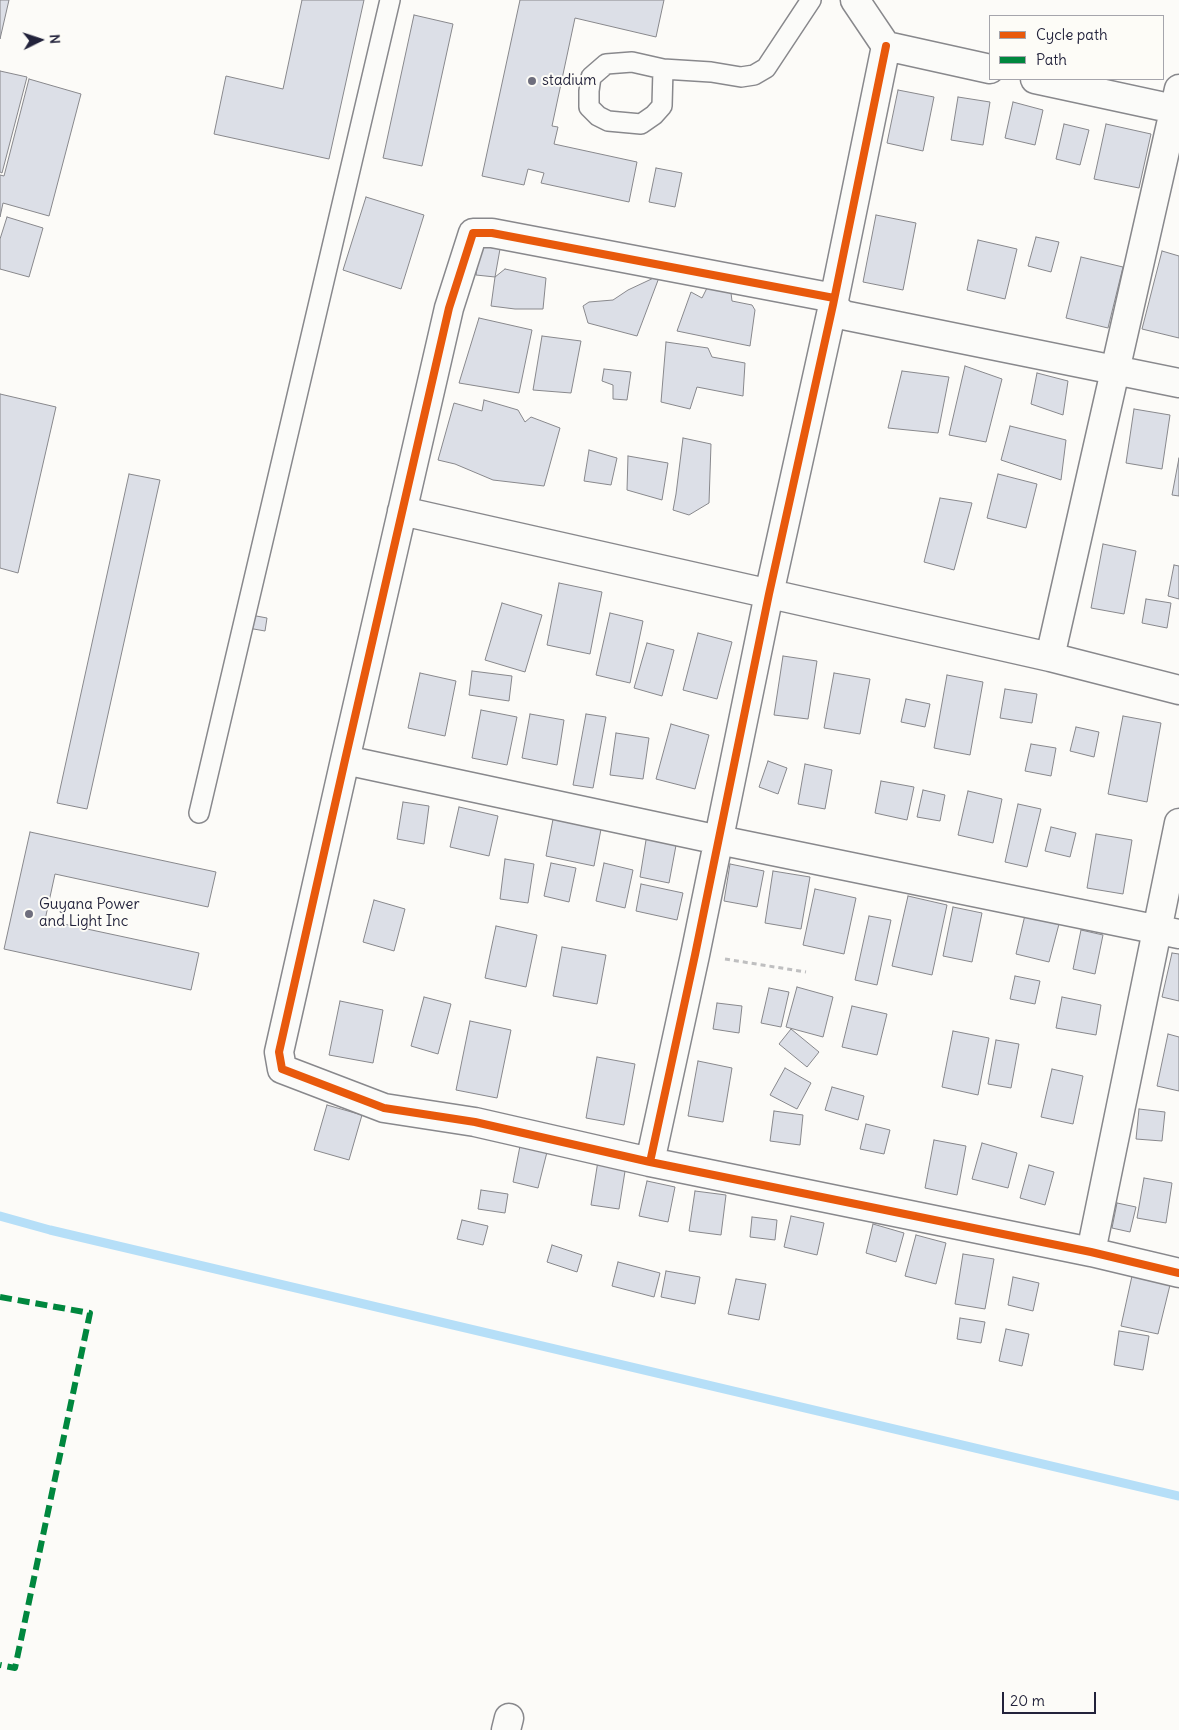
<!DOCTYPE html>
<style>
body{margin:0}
#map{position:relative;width:1179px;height:1730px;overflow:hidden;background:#fcfbf8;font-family:Delius,sans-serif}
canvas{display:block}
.legend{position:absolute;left:989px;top:15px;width:175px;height:65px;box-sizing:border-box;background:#fdfcf7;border:1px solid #a5a5ac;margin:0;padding:6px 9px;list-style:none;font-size:15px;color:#22223b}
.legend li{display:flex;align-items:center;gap:10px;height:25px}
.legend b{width:25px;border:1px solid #a5a5ac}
.north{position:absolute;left:15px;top:15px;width:50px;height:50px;-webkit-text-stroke:4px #fdfcf7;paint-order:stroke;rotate:86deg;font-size:14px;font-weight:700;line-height:20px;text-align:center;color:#22223b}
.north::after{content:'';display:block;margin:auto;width:18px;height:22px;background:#22223b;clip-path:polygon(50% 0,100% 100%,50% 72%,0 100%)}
.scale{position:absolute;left:1002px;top:1692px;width:94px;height:22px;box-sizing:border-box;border:2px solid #22223b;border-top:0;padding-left:6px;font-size:15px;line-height:18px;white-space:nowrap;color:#22223b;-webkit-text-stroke:4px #fdfcf7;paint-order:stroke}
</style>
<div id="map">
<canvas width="1179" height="1730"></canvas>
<ul class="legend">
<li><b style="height:6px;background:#e8590c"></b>Cycle path</li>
<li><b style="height:6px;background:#00873e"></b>Path</li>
</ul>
<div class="north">N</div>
<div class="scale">20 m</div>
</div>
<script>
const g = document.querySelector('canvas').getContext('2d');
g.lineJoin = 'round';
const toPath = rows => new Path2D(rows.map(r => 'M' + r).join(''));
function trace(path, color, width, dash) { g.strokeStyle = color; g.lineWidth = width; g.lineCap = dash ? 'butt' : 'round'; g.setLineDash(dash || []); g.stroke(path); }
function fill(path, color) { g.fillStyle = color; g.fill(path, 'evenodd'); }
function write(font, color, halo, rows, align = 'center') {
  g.font = font + ' Delius,sans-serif'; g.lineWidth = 4; g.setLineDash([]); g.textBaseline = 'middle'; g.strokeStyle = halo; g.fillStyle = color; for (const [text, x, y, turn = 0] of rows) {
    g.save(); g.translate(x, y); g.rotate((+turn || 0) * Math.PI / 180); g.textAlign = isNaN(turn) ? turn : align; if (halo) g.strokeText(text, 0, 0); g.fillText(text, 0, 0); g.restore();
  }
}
const stream = toPath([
 [0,1216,50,1230,1179,1496]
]);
const building = toPath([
 [0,0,9,0,0,39,0,0],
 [302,0,364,0,329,159,214,134,226,76,283,89,302,0],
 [520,0,664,0,656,37,575,18,552,126,558,127,554,144,637,162,629,202,541,183,544,173,528,169,524,185,482,176,520,0],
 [414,15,453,24,422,166,383,158,414,15],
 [0,71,27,77,2,173,0,172,0,71],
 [29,79,81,94,49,216,3,203,0,217,0,175,4,176,29,79],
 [898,90,934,97,923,151,887,143,898,90],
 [958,97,990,102,983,145,951,140,958,97],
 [1013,102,1043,110,1035,145,1005,138,1013,102],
 [1064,124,1089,130,1080,165,1056,159,1064,124],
 [1106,124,1151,134,1139,188,1094,179,1106,124],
 [656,168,682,173,675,207,649,202,656,168],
 [366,197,424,215,401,289,343,270,366,197],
 [876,215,916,223,903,290,863,282,876,215],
 [7,217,43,228,29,277,0,269,0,239,7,217],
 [1036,237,1059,242,1051,272,1028,266,1036,237],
 [978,240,1017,249,1005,299,967,290,978,240],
 [480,246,500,249,495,277,476,275,480,246],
 [1162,251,1179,256,1179,338,1142,329,1162,251],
 [1081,257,1123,267,1108,328,1066,318,1081,257],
 [505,269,546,278,543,309,515,309,491,306,495,277,505,269],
 [660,275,637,336,588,323,583,306,589,302,613,300,628,290,660,275],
 [707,288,731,293,732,301,752,305,755,310,750,346,677,331,691,292,702,298,707,288],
 [479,318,532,330,519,393,459,383,479,318],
 [542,336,581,341,571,393,533,390,542,336],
 [666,342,708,348,712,357,745,363,743,396,697,387,690,409,661,402,666,342],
 [965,366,1002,379,986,442,949,435,965,366],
 [604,369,631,372,627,400,613,399,613,385,602,381,604,369],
 [902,371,949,377,938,433,888,428,902,371],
 [1037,373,1068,381,1063,415,1031,404,1037,373],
 [0,394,56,407,18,573,0,568,0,394],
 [484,400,518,410,525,422,531,417,560,428,544,486,493,480,455,464,438,460,454,403,482,411,484,400],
 [1134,409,1170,415,1162,469,1126,463,1134,409],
 [1010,426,1066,440,1061,480,1001,460,1010,426],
 [683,438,711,444,709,503,689,515,673,510,676,494,683,438],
 [589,450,617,458,611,485,584,481,589,450],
 [628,456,668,463,662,500,627,490,628,456],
 [1179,458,1179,496,1172,495,1179,458],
 [129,474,160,480,87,809,57,803,129,474],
 [998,474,1037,484,1026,528,987,518,998,474],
 [940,498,972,503,954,570,924,562,940,498],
 [1103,544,1136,551,1124,614,1091,608,1103,544],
 [1174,565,1179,566,1179,599,1168,596,1174,565],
 [559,583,602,592,590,654,547,645,559,583],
 [1146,599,1171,603,1167,628,1142,623,1146,599],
 [502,603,542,615,525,672,485,660,502,603],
 [610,613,643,621,630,683,596,675,610,613],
 [251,615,267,618,265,631,248,628,251,615],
 [698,633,732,642,717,699,683,690,698,633],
 [647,643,674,650,662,696,634,688,647,643],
 [783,656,817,661,808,719,774,715,783,656],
 [472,671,512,676,509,701,469,695,472,671],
 [420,673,456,681,445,736,408,728,420,673],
 [834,673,870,679,860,734,824,728,834,673],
 [947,675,983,682,970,755,934,748,947,675],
 [1005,689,1037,694,1032,723,1000,718,1005,689],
 [906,699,930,704,925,727,901,722,906,699],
 [481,710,517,717,507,765,472,758,481,710],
 [530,714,564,720,557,765,522,758,530,714],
 [586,714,606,717,593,788,573,785,586,714],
 [1123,716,1161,723,1147,802,1108,794,1123,716],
 [671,724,709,735,695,789,656,779,671,724],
 [1076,727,1099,732,1094,757,1070,751,1076,727],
 [616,733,649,738,643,779,610,775,616,733],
 [1031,744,1056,748,1051,776,1025,771,1031,744],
 [768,761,787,768,778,794,759,787,768,761],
 [805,764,832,770,825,809,798,804,805,764],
 [881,781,914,787,907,820,875,813,881,781],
 [923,790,945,795,940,821,917,817,923,790],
 [968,791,1002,799,993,843,958,835,968,791],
 [403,802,429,806,424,844,397,839,403,802],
 [1018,804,1041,809,1027,867,1005,862,1018,804],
 [459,807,498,816,489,856,450,847,459,807],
 [554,814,602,824,594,866,546,856,554,814],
 [1051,827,1076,833,1070,857,1045,851,1051,827],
 [30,832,216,872,208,907,55,874,45,920,199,953,191,990,4,949,30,832],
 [647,834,677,840,669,883,640,877,647,834],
 [1096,834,1132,840,1123,894,1087,888,1096,834],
 [505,859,534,864,528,903,500,899,505,859],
 [551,863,576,868,569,902,544,896,551,863],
 [604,863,633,870,625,908,596,901,604,863],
 [730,864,764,871,757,907,724,901,730,864],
 [773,871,810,877,801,929,765,923,773,871],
 [641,884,683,893,677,920,636,911,641,884],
 [815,889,856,898,844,954,803,945,815,889],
 [908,896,947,905,932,975,892,966,908,896],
 [374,900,405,909,394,951,363,942,374,900],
 [953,907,982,913,972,962,943,956,953,907],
 [1025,915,1059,924,1049,962,1016,954,1025,915],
 [869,916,891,920,877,985,855,980,869,916],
 [496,926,537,935,526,987,485,978,496,926],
 [1081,930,1103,935,1095,974,1073,969,1081,930],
 [562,947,606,955,597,1004,553,996,562,947],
 [1172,953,1179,954,1179,1001,1162,997,1172,953],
 [1015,976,1040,981,1035,1004,1010,999,1015,976],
 [797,987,833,997,823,1037,786,1027,797,987],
 [769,988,789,992,781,1027,761,1023,769,988],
 [424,997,451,1004,438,1054,411,1046,424,997],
 [1062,997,1101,1005,1096,1035,1056,1028,1062,997],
 [340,1001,383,1010,373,1063,329,1055,340,1001],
 [717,1003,742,1006,739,1033,713,1029,717,1003],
 [852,1006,887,1014,877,1055,842,1047,852,1006],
 [470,1021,511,1030,497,1098,456,1090,470,1021],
 [791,1029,819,1052,807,1067,779,1044,791,1029],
 [953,1031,989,1038,978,1095,942,1087,953,1031],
 [1168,1034,1179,1037,1179,1091,1157,1086,1168,1034],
 [996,1040,1019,1044,1011,1088,988,1084,996,1040],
 [597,1057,635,1064,624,1125,586,1118,597,1057],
 [698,1061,732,1068,723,1122,688,1116,698,1061],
 [785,1068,811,1083,797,1109,770,1095,785,1068],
 [1052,1069,1083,1076,1073,1124,1041,1117,1052,1069],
 [832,1087,864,1096,858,1120,825,1110,832,1087],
 [327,1105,362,1115,349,1160,314,1150,327,1105],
 [1139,1109,1165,1112,1162,1141,1136,1139,1139,1109],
 [774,1111,803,1115,800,1145,770,1141,774,1111],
 [866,1124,890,1130,884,1154,860,1149,866,1124],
 [934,1140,966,1146,957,1195,925,1188,934,1140],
 [982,1143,1017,1153,1008,1188,972,1179,982,1143],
 [520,1146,547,1152,538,1188,513,1182,520,1146],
 [598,1161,626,1165,619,1209,591,1205,598,1161],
 [1029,1165,1054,1172,1045,1205,1020,1198,1029,1165],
 [1144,1178,1172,1183,1166,1223,1137,1218,1144,1178],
 [647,1181,675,1187,668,1222,639,1216,647,1181],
 [481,1190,508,1194,505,1213,478,1209,481,1190],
 [695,1191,726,1195,721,1235,689,1231,695,1191],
 [1117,1203,1136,1207,1130,1232,1112,1228,1117,1203],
 [791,1216,824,1223,817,1255,784,1247,791,1216],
 [752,1217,777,1220,775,1240,750,1237,752,1217],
 [462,1220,488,1226,483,1245,457,1239,462,1220],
 [873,1224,904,1233,896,1262,866,1253,873,1224],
 [916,1235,946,1243,936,1284,905,1276,916,1235],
 [552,1245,582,1255,577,1272,547,1262,552,1245],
 [963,1254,994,1259,985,1309,955,1304,963,1254],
 [618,1262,660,1273,654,1297,612,1286,618,1262],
 [666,1271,700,1277,695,1304,661,1297,666,1271],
 [1132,1276,1170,1285,1158,1334,1121,1326,1132,1276],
 [1013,1277,1039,1283,1033,1311,1008,1305,1013,1277],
 [736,1279,766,1284,759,1320,728,1314,736,1279],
 [960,1318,985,1322,981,1343,957,1339,960,1318],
 [1006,1329,1029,1334,1022,1366,999,1361,1006,1329],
 [1119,1331,1149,1336,1143,1370,1114,1365,1119,1331]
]);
const path = toPath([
 [725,959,806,972]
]);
const lane = toPath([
 [663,69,662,106,654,115,641,124,608,121,598,116,589,107,589,91,591,77,606,64,632,62,663,69,711,72,741,77,754,75,766,68,811,0],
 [199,813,390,0]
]);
const street = toPath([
 [855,0,886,46,990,69],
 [1035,79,1179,110],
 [834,298,492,233,473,233,449,308,345,760,279,1052,282,1069,384,1108,475,1122,650,1162,1091,1252,1179,1273],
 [833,305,843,315,1179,383],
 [402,511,1050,657,1179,690],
 [1050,657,1179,89],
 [345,760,719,840,1179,934],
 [650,1162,695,955,769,594,833,305,886,46],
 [1091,1252,1179,823],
 [506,1730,509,1718]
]);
const quiet = toPath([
 [0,1297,90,1313,15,1668,0,1665]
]);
const cycleway = toPath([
 [834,298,492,233,473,233,449,308,345,760,279,1052,282,1069,384,1108,475,1122,650,1162,1091,1252,1179,1273],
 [650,1162,695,955,769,594,833,305,886,46]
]);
const markers = [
 [532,81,5,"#6e6e7d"],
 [29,914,5,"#6e6e7d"]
];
const poiNames = [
 ["stadium",542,81],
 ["Guyana Power",39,905],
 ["and Light Inc",39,922]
];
trace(stream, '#b6dff8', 9);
fill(building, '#dcdfe7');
trace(building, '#88888c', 1);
trace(lane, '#88888c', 22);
trace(street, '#88888c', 31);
trace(path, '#bfbfc0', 3, [5, 4]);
trace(lane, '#fbfbf9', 19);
trace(street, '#fbfbf9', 28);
trace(quiet, '#00873e', 6, [12, 6]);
trace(cycleway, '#e8590c', 8);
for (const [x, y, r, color] of markers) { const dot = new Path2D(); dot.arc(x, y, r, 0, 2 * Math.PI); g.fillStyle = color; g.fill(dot); trace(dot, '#fdfcf7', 2); }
write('15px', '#22223b', '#fdfcf7', poiNames, 'left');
</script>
